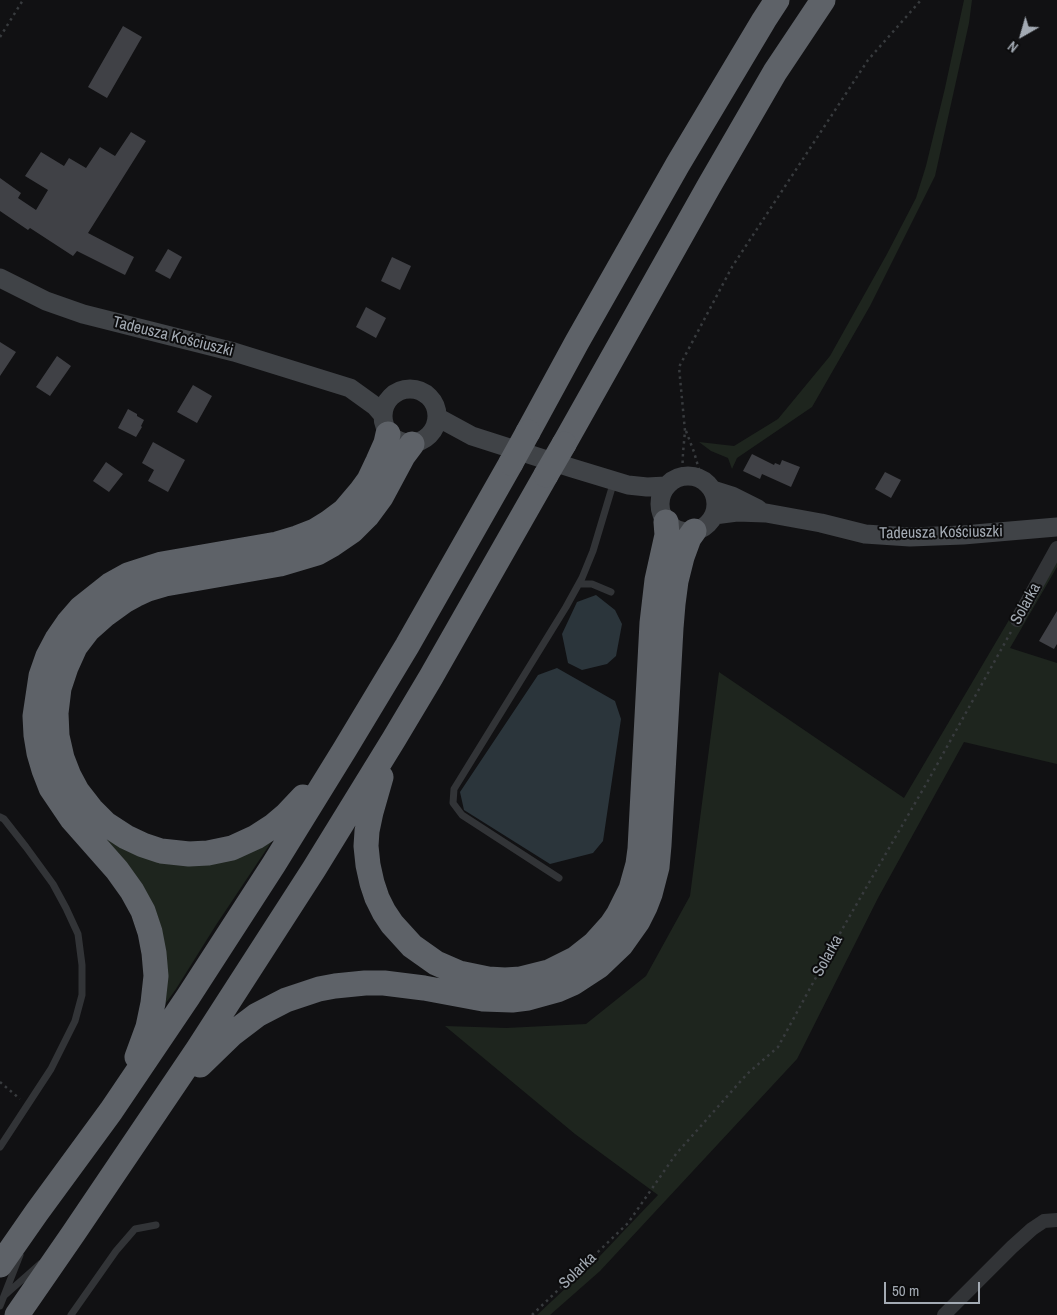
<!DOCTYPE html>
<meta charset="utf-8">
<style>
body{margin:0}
#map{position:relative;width:1057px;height:1315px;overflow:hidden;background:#111113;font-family:"Archivo Narrow",sans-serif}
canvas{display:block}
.north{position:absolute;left:997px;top:10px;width:50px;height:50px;-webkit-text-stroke:4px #0c0c0d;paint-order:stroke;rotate:218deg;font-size:14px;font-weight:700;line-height:20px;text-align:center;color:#a3aab3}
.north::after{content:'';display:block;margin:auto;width:18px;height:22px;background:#a3aab3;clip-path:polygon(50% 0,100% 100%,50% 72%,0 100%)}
.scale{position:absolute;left:884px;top:1282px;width:96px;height:22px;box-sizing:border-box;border:2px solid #a3aab3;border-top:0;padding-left:6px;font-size:15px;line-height:18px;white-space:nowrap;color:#a3aab3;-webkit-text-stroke:4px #0c0c0d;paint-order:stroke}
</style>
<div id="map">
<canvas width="1057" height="1315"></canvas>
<div class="north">N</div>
<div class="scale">50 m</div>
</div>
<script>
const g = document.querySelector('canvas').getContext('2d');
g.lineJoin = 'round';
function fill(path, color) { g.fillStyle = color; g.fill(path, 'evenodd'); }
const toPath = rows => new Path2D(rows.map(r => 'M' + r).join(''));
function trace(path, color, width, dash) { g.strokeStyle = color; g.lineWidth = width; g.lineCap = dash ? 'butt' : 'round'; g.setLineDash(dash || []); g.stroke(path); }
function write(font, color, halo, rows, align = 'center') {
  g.font = font + ' "Archivo Narrow",sans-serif'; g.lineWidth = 4; g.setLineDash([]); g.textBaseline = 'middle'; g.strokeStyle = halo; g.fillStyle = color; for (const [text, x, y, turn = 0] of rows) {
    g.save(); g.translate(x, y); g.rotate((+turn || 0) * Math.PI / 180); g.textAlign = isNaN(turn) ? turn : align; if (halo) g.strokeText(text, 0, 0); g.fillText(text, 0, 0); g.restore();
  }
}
const green = toPath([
 [964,0,972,0,969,23,935,176,870,306,812,407,737,458,732,469,728,458,711,451,699,442,734,446,778,419,830,356,887,254,916,198,926,166,945,88],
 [1057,546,1057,567,1010,648,1057,663,1057,764,964,742,878,898,797,1059,600,1271,550,1315,537,1315,599,1257,658,1195,575,1134,445,1026,506,1028,586,1024,646,976,690,896,719,672,904,798,1052,547],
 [64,784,127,848,274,838,216,925,176,989,163,1007,165,959]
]);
const water = toPath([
 [596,595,615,610,622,624,616,656,607,664,582,670,568,663,562,634,577,602],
 [557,668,615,701,621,719,603,841,593,853,550,864,464,810,460,792,538,675]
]);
const building = toPath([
 [123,26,142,37,107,98,88,87],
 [131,132,146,141,88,233,134,257,125,275,77,251,73,256,30,228,28,230,0,211,0,178,21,193,18,198,36,210,48,190,25,176,41,152,64,166,69,158,86,168,100,147,115,156],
 [168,249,182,257,170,279,155,271],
 [392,257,411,266,400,290,381,281],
 [366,307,386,318,376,338,356,327],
 [0,342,16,352,0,376],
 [57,356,71,366,50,396,36,387],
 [193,385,212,396,197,423,177,412],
 [128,409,137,414,137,416,144,420,141,426,142,427,136,437,118,428],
 [153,442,185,460,168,492,148,481,154,470,142,463],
 [752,454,774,465,775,463,780,465,782,460,800,467,791,487,762,474,760,479,743,471],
 [106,462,123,474,109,492,93,481],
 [885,472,901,480,891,498,875,489],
 [1057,611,1057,644,1054,649,1039,641]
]);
const path = toPath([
 [0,37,23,0],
 [686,431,694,452,702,480],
 [682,476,683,453,685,431,679,367,732,267,868,60,921,0],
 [0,1082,20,1099],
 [532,1315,628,1223,676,1154,747,1074,778,1047,844,926,929,779,1012,630]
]);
const lane = toPath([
 [579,584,592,584,611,592],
 [0,817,4,819,26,847,53,884,66,908,78,934,82,965,82,995,75,1021,51,1069,0,1147],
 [559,878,462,815,453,803,454,789,566,607,582,578,593,551,614,481],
 [5,1295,40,1264],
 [0,1306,20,1255],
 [71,1315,116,1251,135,1229,156,1225]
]);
const street = toPath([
 [1017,620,1057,548],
 [944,1315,1012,1247,1032,1229,1044,1221,1057,1220]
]);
const secondary = toPath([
 [0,278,46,301,83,314,234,352,350,388,375,406,382,414],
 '383 416a27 27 0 1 1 54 0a27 27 0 1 1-54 0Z',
 [437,417,472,436,572,468,628,485,647,487,666,486],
 '660 504a28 28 0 1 1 56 0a28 28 0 1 1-56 0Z',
 [713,490,732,496,758,509],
 [714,515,737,512,766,513,821,523,865,534,910,537,963,535,1057,527]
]);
const highway = toPath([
 [528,432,577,342,678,164,764,20,777,0],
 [564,444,709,186,775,72,823,0],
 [381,777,371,812,367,831,366,846,368,865,372,883,377,898,384,912,392,924,412,946,436,963,459,973,488,979,505,980,521,979,549,972,575,959,594,944,612,924,618,915,631,889,638,864,640,849,652,623,657,580,667,535,666,522],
 [303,797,286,815,273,826,256,837,232,848,208,853,189,854,161,851,143,845,126,837,106,824,91,809,77,791,69,776,62,758,57,736,56,713,59,688,66,667,75,647,88,630,106,614,124,601,135,595,148,589,165,584,280,564,317,553,333,544,352,531,367,516,381,497,403,456,412,444],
 [137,1057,148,1027,153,1003,156,976,154,953,150,932,143,911,132,891,117,870,72,819,51,788,44,770,39,753,36,735,35,716,41,676,48,656,57,639,68,623,81,608,110,585,128,575,162,564,277,544,297,538,315,531,328,523,344,511,361,491,369,480,378,461,386,443,388,434],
 [200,1065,232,1034,257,1015,286,1000,319,989,335,986,365,983,384,983,424,988,483,999,512,1000,528,998,557,990,573,983,599,966,621,945,638,921,645,907,650,894,657,867,659,845,671,628,673,604,676,581,682,557,689,538,694,531],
 [0,1265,37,1212,111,1111,188,997,274,864,345,749,407,646,511,463],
 [17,1315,73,1234,198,1049,314,869,394,739,431,677,546,475]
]);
const highwayBridge = toPath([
 [511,463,528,432],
 [546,475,564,444]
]);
const streetNames = [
 ["Tadeusza Kościuszki",173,337,14],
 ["Tadeusza Kościuszki",941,533,-1],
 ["Solarka",1026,604,-61],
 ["Solarka",828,956,-61],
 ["Solarka",578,1271,-44]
];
fill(green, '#1e251e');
fill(water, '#2b353b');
fill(building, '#404146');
trace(path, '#383b3e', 2.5, [2.5, 4]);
trace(lane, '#323437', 7);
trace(street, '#323437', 14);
trace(secondary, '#404347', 19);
trace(highway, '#5e6268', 25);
trace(highwayBridge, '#5e6268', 25);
write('16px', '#a3aab3', '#0c0c0d', streetNames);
</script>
